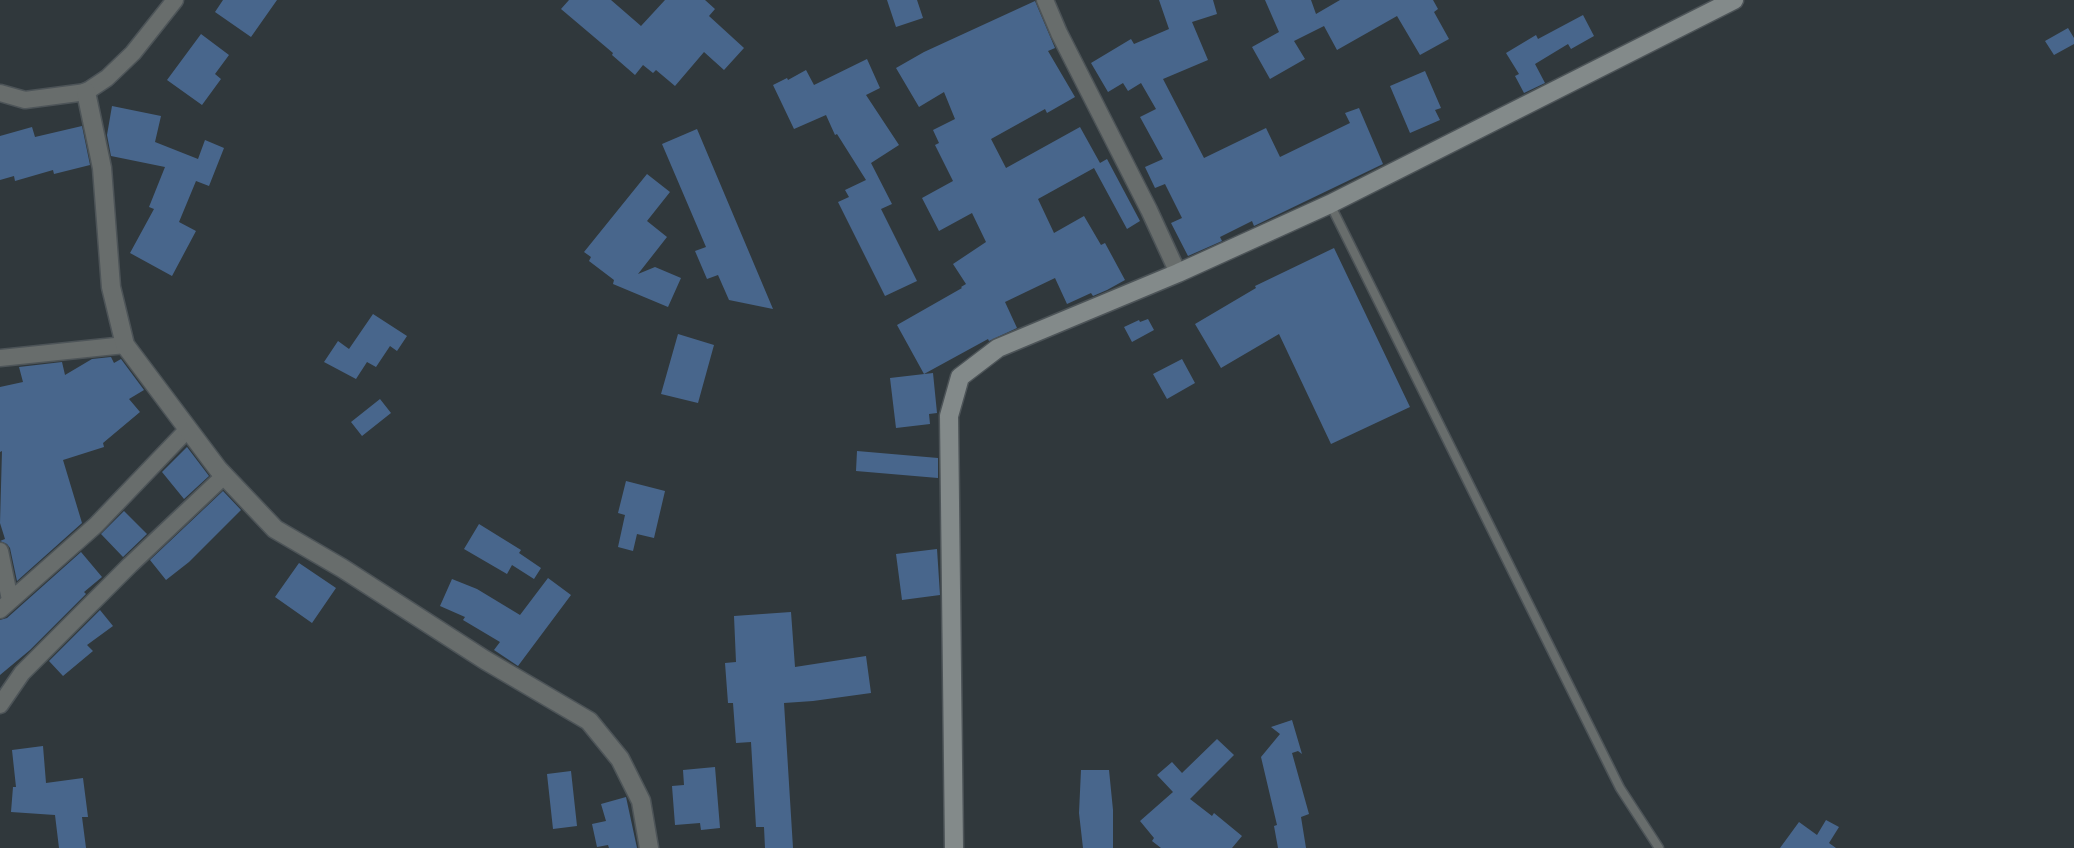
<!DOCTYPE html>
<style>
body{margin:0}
canvas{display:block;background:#30383c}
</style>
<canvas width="2074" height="848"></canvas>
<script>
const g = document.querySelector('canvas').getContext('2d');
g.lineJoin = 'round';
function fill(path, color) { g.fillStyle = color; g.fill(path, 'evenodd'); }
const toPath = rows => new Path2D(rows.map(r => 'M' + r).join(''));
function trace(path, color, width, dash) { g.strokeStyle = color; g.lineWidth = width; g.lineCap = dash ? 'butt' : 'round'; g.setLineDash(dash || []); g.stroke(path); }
const building = toPath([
 [223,0,277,0,251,37,215,12],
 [569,0,611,0,641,26,665,0,705,0,715,9,709,16,744,48,724,70,704,52,675,86,656,70,653,73,643,65,635,75,612,55,613,53,561,9],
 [887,0,917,0,923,18,896,27],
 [1159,0,1213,0,1217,14,1192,22,1208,60,1163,79,1204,158,1266,128,1280,157,1350,123,1345,113,1359,108,1383,164,1254,226,1252,221,1220,237,1222,241,1188,256,1171,223,1182,218,1165,184,1155,188,1145,167,1163,159,1140,117,1156,109,1141,83,1128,91,1123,83,1108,92,1091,63,1131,39,1134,44,1169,29],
 [1265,0,1311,0,1316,14,1340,0,1433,0,1438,9,1434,12,1449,39,1420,55,1397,16,1337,50,1324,26,1294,41,1305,59,1270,79,1252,47,1279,32],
 [1035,1,1055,48,1048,51,1075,97,1047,113,1045,109,991,139,1006,168,1080,127,1100,163,1107,159,1140,221,1127,229,1094,168,1038,199,1054,233,1084,216,1101,245,1105,243,1125,280,1107,290,1093,296,1091,293,1067,304,1055,278,1005,302,1017,328,989,341,988,339,924,374,897,325,962,288,961,287,966,284,953,264,986,242,972,213,939,231,922,198,953,181,935,145,939,143,933,130,955,119,944,92,919,107,896,68,924,52],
 [1583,15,1594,36,1571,49,1568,44,1535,64,1545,83,1524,93,1515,76,1519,74,1506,53,1536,35,1538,39],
 [2068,28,2074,38,2074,44,2054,55,2045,41],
 [201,34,229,55,215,74,221,79,202,105,167,80],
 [867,59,880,88,866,95,899,145,871,163,892,204,881,209,917,281,885,296,838,202,849,197,845,190,866,180,837,134,835,135,826,115,794,129,773,85,787,78,788,80,806,70,814,85],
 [1425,71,1441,108,1435,110,1440,120,1410,133,1390,86],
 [112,106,161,116,155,142,198,159,205,140,224,148,209,186,196,181,179,222,196,231,172,276,130,253,154,209,149,207,165,167,111,156,107,135],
 [82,126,90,165,54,174,53,170,15,181,14,176,0,180,0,136,32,127,35,137],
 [697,129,773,309,729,300,718,275,707,279,695,251,706,247,662,144],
 [647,174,670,192,647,221,667,237,638,274,655,267,681,278,668,307,613,284,614,280,589,261,591,257,584,252],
 [1334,248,1410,407,1331,444,1279,334,1221,368,1195,324,1256,288,1255,286],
 [373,314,407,336,397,351,390,346,376,367,367,362,356,379,324,362,338,341,349,349],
 [1148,319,1154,330,1132,342,1124,327,1139,320,1140,322],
 [678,334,714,345,698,403,661,394],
 [111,357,114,363,121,359,144,390,129,399,140,412,103,443,104,447,63,460,82,523,17,581,10,548,7,544,0,541,5,539,0,523,2,451,0,452,0,387,23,382,19,367,62,362,65,375,92,359],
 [1182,359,1195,383,1167,399,1153,374],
 [933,373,937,413,929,414,930,424,896,428,890,378],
 [380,399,391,413,362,436,351,422],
 [187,447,209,476,184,499,162,472],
 [857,451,938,458,938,478,856,471],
 [626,481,665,491,654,538,637,534,633,551,618,547,625,515,618,513],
 [223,491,241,510,189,562,166,580,150,560],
 [124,511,147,534,123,557,101,534],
 [479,524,521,550,519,553,541,568,534,579,512,565,507,574,464,549],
 [937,549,940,595,902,600,896,554],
 [81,552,102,577,84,592,86,594,30,650,0,675,0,620,7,618],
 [299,563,336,588,312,623,275,597],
 [548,578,571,595,518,666,494,650,500,642,463,620,465,617,440,606,452,579,477,589,520,615],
 [100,610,113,626,87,645,93,651,63,676,49,661],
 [791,612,795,667,866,656,871,693,813,701,784,703,793,848,765,848,764,827,756,827,751,742,736,743,733,703,728,703,725,663,736,662,734,616],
 [1292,720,1302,754,1298,751,1292,753,1309,814,1301,817,1306,848,1278,848,1274,826,1277,825,1261,757,1280,734,1271,727],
 [1217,739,1234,755,1190,799,1212,816,1214,813,1242,836,1232,848,1161,848,1152,841,1154,838,1140,821,1173,792,1157,775,1172,762,1182,773],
 [43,746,46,783,83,778,88,817,82,817,86,848,59,848,55,815,11,812,13,787,16,787,12,750],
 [715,767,720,828,701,830,700,823,675,825,672,786,684,785,683,770],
 [1081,770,1109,770,1113,810,1113,848,1083,848,1079,813],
 [571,771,577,826,553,829,547,774],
 [626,797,637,848,609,848,608,845,597,847,592,824,606,821,601,804],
 [1826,820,1839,827,1829,843,1836,848,1780,848,1799,822,1817,835]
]);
const service = toPath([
 [1330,204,1620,788,1659,848]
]);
const minor = toPath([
 [1045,0,1059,33,1149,210,1178,273],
 [0,93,25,100,86,92,107,78,133,53,175,0],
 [0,358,125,345],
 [0,551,10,600],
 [0,610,96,525,188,429],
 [0,705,22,673,130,565,224,476]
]);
const tertiary = toPath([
 [86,92,102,168,111,287,125,345,218,469,275,529,342,568,485,660,589,721,620,759,641,801,649,848]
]);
const secondary = toPath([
 [954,848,949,416,960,377,998,348,1178,273,1330,204,1734,0]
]);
fill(building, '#48668c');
trace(service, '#4d5458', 11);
trace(minor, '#4d5458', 19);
trace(tertiary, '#4d5458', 21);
trace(secondary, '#4d5458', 21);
trace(service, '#686d6c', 8);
trace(minor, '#686d6c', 16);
trace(tertiary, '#686d6c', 18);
trace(secondary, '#838a8a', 18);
</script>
